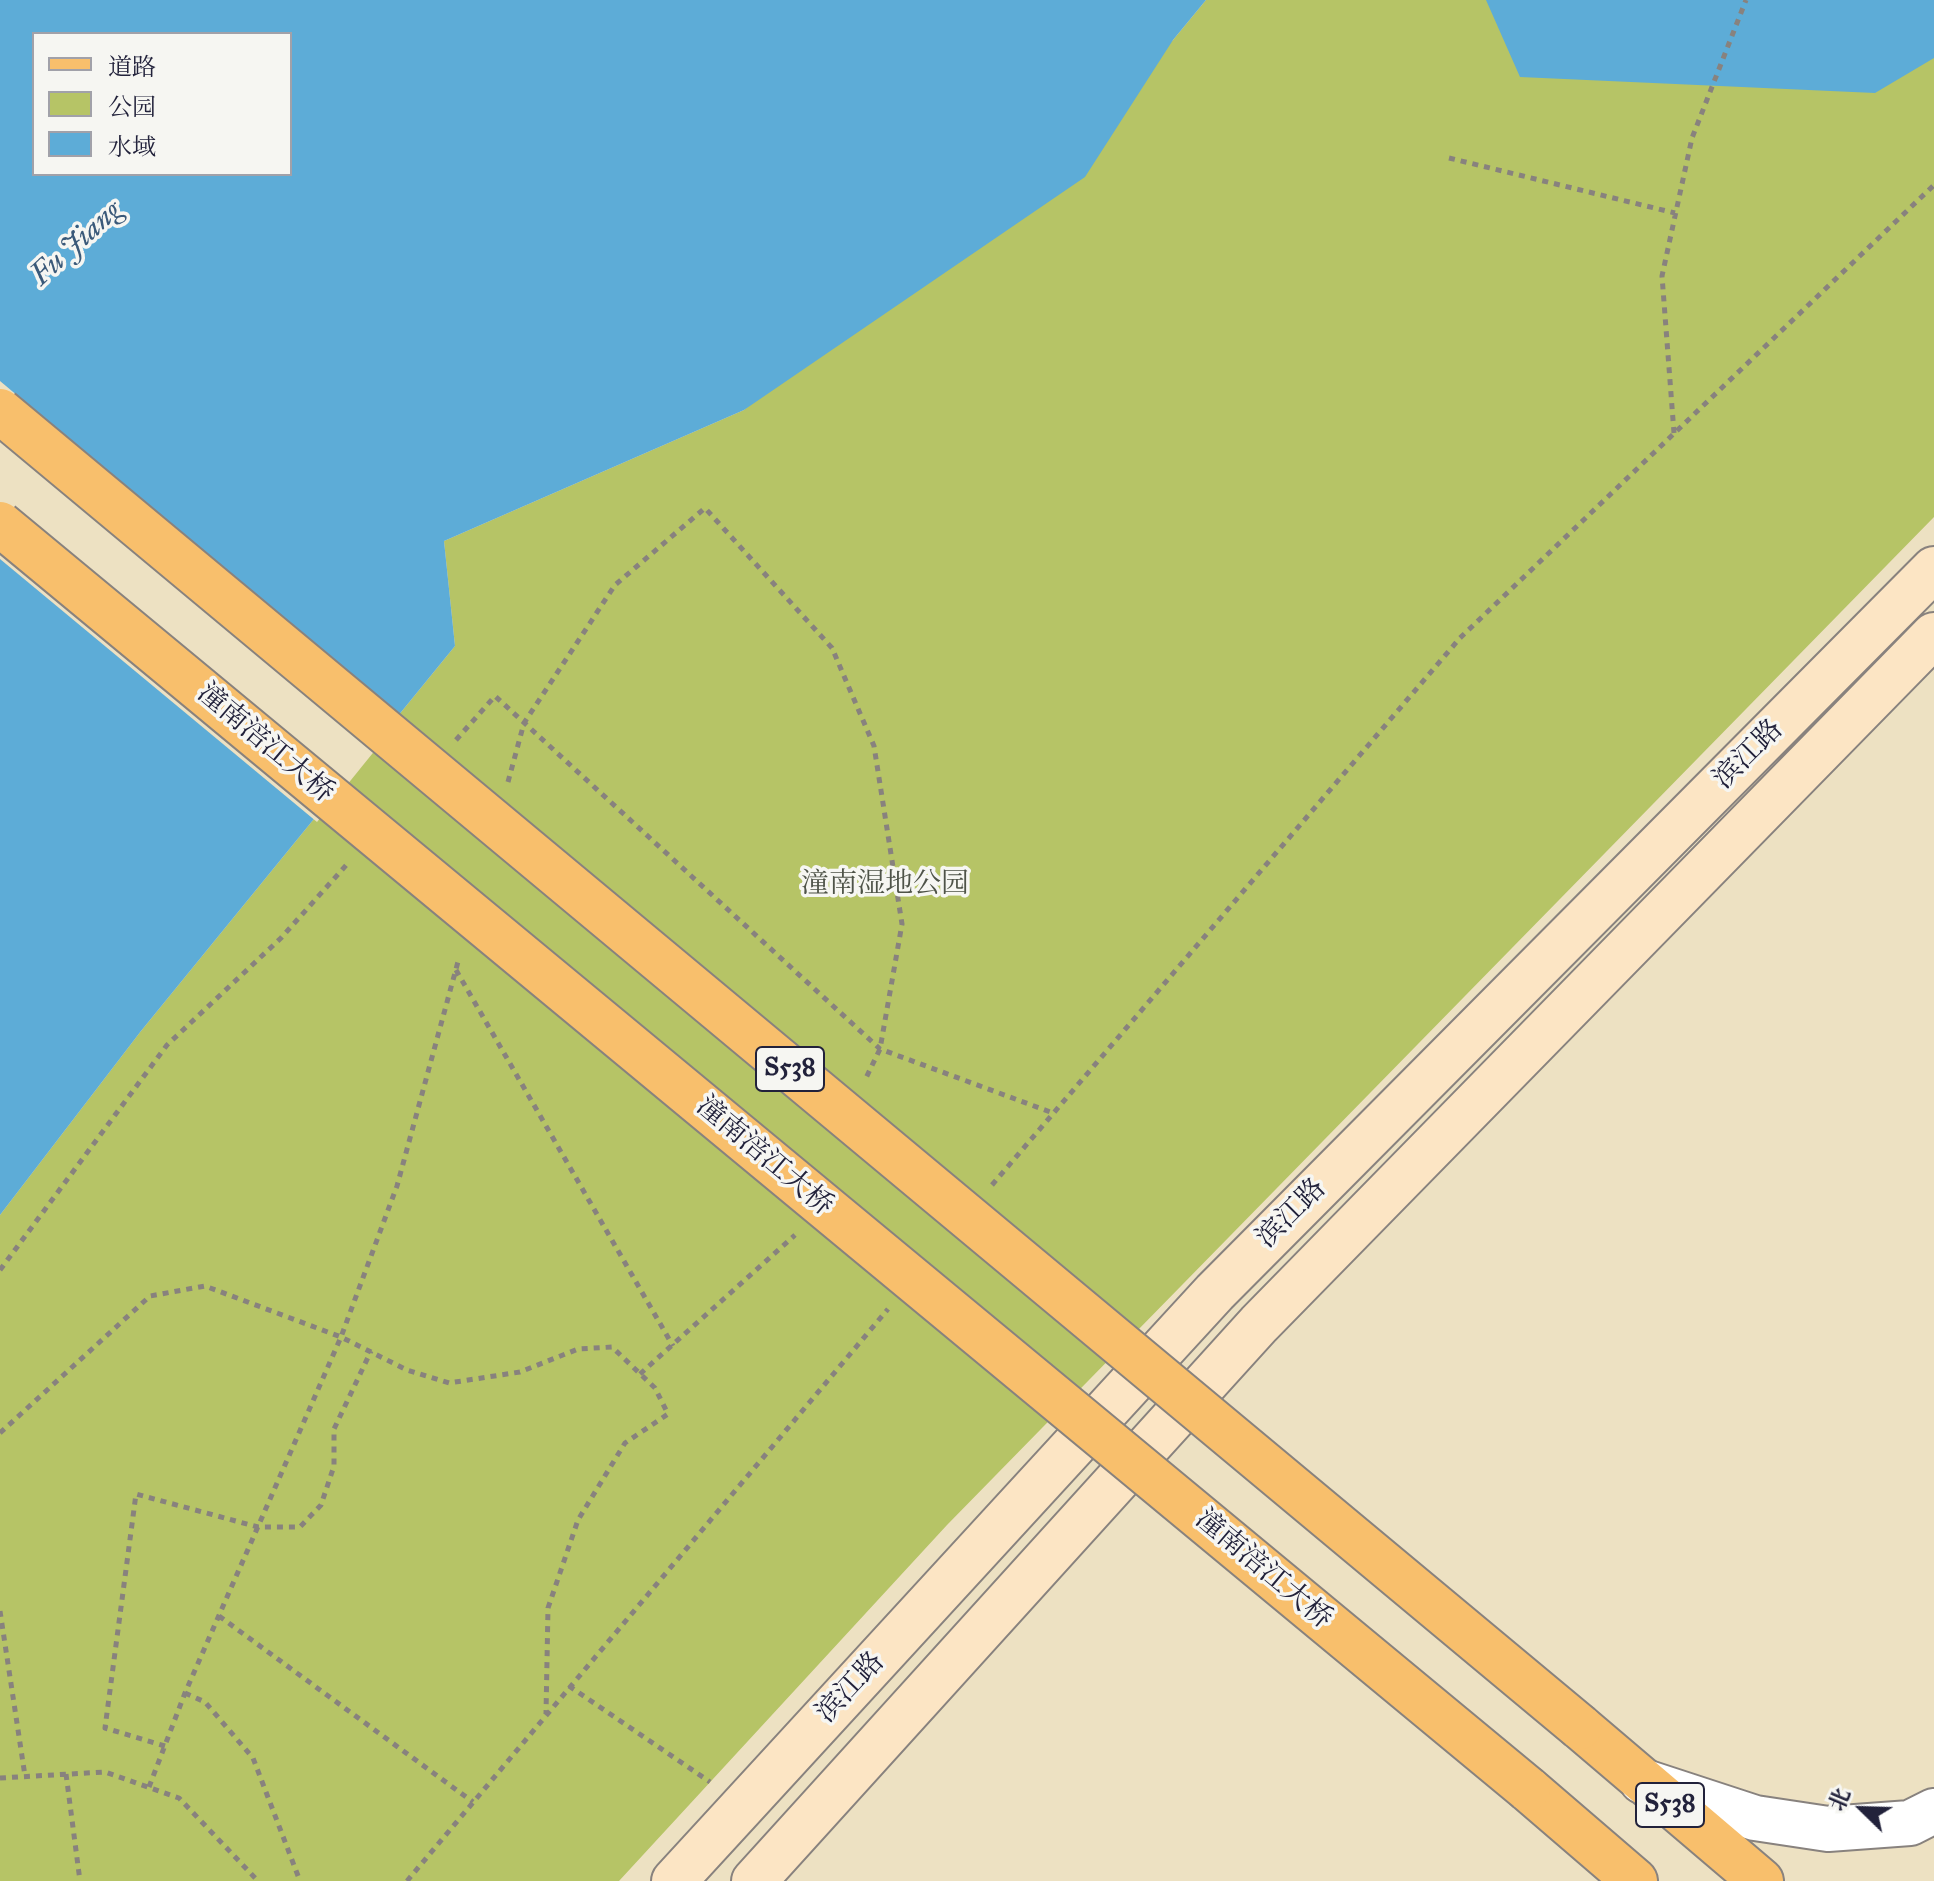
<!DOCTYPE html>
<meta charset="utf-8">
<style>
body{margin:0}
#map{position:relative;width:1934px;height:1881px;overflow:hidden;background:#ede1c2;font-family:"IM FELL Great Primer","Noto Serif SC",serif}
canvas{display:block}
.legend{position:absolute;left:32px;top:32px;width:260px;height:144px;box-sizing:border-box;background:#f6f6f2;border:2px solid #a1a1a9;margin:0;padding:10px 14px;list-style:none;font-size:24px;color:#22223b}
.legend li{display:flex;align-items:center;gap:16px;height:40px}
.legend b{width:40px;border:2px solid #a1a1a9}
.north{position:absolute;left:1822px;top:1769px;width:80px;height:80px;-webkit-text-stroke:6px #f6f6f2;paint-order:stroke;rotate:293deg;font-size:22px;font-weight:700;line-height:32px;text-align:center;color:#22223b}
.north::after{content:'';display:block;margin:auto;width:28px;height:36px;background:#22223b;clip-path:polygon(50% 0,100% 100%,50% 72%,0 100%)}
</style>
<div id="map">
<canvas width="1934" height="1881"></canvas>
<ul class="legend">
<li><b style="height:10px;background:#f8bf6c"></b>道路</li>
<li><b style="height:22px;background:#b6c466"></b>公园</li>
<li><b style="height:22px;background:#5dacd7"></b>水域</li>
</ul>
<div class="north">北</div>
</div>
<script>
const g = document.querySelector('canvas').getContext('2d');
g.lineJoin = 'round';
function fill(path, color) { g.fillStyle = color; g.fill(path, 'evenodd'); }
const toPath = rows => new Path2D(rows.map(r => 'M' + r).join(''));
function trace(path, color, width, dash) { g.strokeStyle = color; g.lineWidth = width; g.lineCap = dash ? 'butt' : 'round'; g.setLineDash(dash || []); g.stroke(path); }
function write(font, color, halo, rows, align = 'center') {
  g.font = font + ' "IM FELL Great Primer","Noto Serif SC",serif'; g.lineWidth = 7; g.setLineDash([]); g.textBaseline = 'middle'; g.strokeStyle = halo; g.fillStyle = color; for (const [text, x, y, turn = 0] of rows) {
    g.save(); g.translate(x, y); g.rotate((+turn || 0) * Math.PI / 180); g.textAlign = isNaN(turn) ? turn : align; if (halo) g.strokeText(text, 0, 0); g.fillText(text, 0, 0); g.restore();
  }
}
const green = toPath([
 [1206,0,1934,0,1934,517,947,1525,619,1881,0,1881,0,1215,141,1031,455,646,444,541,744,410,1173,40]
]);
const water = toPath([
 [0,0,1206,0,1173,40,1085,177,744,410,444,541,455,646,141,1031,0,1215],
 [34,34,290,34,290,174,34,174],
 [1486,0,1934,0,1934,58,1875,93,1520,77]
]);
const pier = toPath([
 [0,381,402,717,317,822,0,559]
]);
const path = toPath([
 [1449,158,1675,213],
 [1674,433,1662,276,1692,138,1746,0],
 [456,740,495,696,880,1049,1053,1113],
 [508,782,524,723,615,585,705,508,832,648,874,746,902,924,880,1049,865,1080],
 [456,970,673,1346],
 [992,1185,1460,638,1934,185],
 [0,1270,167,1045,281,938,349,862],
 [640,1374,795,1235],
 [0,1433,150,1296,205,1286,341,1337,407,1370,449,1383,520,1372,578,1349,612,1347,655,1388,668,1414,625,1443,578,1520,548,1608,546,1714],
 [0,1611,25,1776],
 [219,1616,473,1802],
 [569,1686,710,1782],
 [185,1693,205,1702,253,1758,300,1881],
 [165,1746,105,1728,136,1494,258,1527,300,1527,321,1505,334,1466,334,1429,371,1351],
 [66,1774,80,1881],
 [0,1778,105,1772,179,1798,258,1881],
 [149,1787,185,1693,341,1337,397,1186,459,958],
 [407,1881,888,1309]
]);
const tertiary = toPath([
 [1642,1781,1755,1818,1828,1829,1910,1823,1934,1811]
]);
const secondary = toPath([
 [674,1881,1215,1292,1934,569],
 [754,1881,1259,1324,1934,635]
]);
const primary = toPath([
 [1580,1727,1761,1881],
 [1528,1789,1635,1881]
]);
const primaryBridge = toPath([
 [0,411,1580,1727],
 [0,524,1528,1789]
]);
const shields = [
 [790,1069,68],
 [1670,1805,68]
];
const shieldNames = [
 ["S538",790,1069],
 ["S538",1670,1805]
];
const streetNames = [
 ["潼南涪江大桥",265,744,40],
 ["滨江路",1749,755,-45],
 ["潼南涪江大桥",764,1157,40],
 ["滨江路",1292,1214,-45],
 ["潼南涪江大桥",1263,1570,40],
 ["滨江路",851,1688,-47]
];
const parkNames = [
 ["潼南湿地公园",885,885]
];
const waterNames = [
 ["Fu Jiang",77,244,-42]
];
fill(green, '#b6c466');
fill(water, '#5dacd7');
fill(pier, '#ede1c2');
trace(tertiary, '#88827e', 48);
trace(secondary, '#88827e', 48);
trace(primary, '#88827e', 48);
trace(path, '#88827e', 5, [6, 6]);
trace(tertiary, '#fff', 44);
trace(secondary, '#fce5c4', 44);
trace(primary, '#f8bf6c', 44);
trace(primaryBridge, '#88827e', 48, []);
trace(primaryBridge, '#f8bf6c', 44);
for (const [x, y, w] of shields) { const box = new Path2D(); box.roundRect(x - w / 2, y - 22, w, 44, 6); g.fillStyle = '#f6f6f2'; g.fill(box); trace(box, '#22223b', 2); }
write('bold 26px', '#22223b', null, shieldNames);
write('28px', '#22223b', '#f6f6f2', streetNames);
write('28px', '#4e5348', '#f6f6f2', parkNames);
write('italic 30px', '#3a5979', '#f6f6f2', waterNames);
</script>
